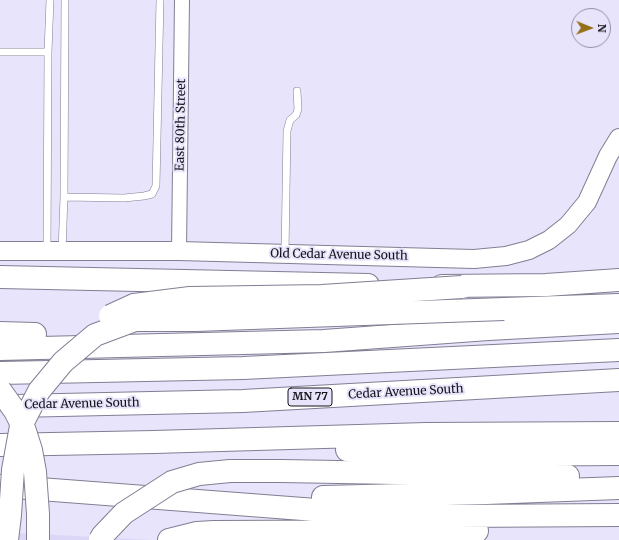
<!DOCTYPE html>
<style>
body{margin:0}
#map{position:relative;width:619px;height:540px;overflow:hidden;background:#e8e4fb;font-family:Merriweather,serif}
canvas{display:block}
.north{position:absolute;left:571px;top:8px;width:40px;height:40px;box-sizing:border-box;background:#e8e4fb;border:1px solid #9490a1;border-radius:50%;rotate:91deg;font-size:11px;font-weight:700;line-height:16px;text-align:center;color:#15131b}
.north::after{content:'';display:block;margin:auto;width:14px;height:18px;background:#957019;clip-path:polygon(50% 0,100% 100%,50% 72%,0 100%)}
</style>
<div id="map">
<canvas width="619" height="540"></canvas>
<div class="north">N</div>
</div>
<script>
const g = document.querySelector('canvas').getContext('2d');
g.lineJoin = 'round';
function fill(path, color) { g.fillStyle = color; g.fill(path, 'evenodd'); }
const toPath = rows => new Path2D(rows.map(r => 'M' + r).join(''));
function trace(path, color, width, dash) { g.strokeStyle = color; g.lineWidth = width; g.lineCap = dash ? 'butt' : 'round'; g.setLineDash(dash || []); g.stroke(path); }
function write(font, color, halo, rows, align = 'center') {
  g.font = font + ' Merriweather,serif'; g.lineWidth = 4; g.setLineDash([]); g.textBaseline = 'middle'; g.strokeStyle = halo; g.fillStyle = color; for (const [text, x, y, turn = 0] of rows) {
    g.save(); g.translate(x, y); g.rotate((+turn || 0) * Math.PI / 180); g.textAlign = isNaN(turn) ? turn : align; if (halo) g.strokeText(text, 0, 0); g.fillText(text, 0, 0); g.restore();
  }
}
const built = toPath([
 [0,532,152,540,0,540]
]);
const service = toPath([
 [0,52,48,52],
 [64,197,124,198,144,196,152,194,156,186,160,0],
 [47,251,48,52,50,0],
 [62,251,64,197,65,0],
 [285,254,287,131,290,120,296,115,298,109,297,91]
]);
const minor = toPath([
 [179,251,182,0]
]);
const tertiary = toPath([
 [0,251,179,251,474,259,506,256,529,250,549,240,568,225,587,202,608,156,619,138]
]);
const motorway = toPath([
 [0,277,368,285],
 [442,286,546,285,619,280],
 [504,309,619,305],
 [0,333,35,334],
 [0,349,324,341,488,329,619,322],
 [0,373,243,368,619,350],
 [15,406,243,401,619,380],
 [0,445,154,442,426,434,619,433],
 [347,450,482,455,619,454],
 [281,471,568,476],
 [0,486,316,510,455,516,619,515],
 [323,497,486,493,619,488],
 [169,540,197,533,214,532,477,531]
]);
const motorwayBridge = toPath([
 [110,316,134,305,190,298,322,296,462,287],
 [0,390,15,411,25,431,31,450,35,472,38,514,38,540],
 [7,540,10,515,13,470,21,426,39,391,63,362,95,335,135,320,195,320,504,309],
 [100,540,103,535,124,513,172,482,199,474,230,471,281,471]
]);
const shields = [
 [310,397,44]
];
const shieldNames = [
 ["MN 77",310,397]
];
const streetNames = [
 ["East 80th Street",181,125,-89],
 ["Old Cedar Avenue South",339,255,1],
 ["Cedar Avenue South",406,392,-3],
 ["Cedar Avenue South",82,404,-1]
];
fill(built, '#dcd7f6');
trace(service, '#827e93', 8);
trace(minor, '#827e93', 16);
trace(tertiary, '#827e93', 20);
trace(motorway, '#827e93', 24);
trace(service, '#fff', 7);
trace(minor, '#fff', 14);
trace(tertiary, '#fff', 18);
trace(motorway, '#fff', 22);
trace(motorwayBridge, '#827e93', 24, []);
trace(motorwayBridge, '#fff', 22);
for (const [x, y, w] of shields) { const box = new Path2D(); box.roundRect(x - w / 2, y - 9, w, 18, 3); g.fillStyle = '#e8e4fb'; g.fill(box); trace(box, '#15131b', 1); }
write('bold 11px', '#15131b', null, shieldNames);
write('12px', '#15131b', '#e8e4fb', streetNames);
</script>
